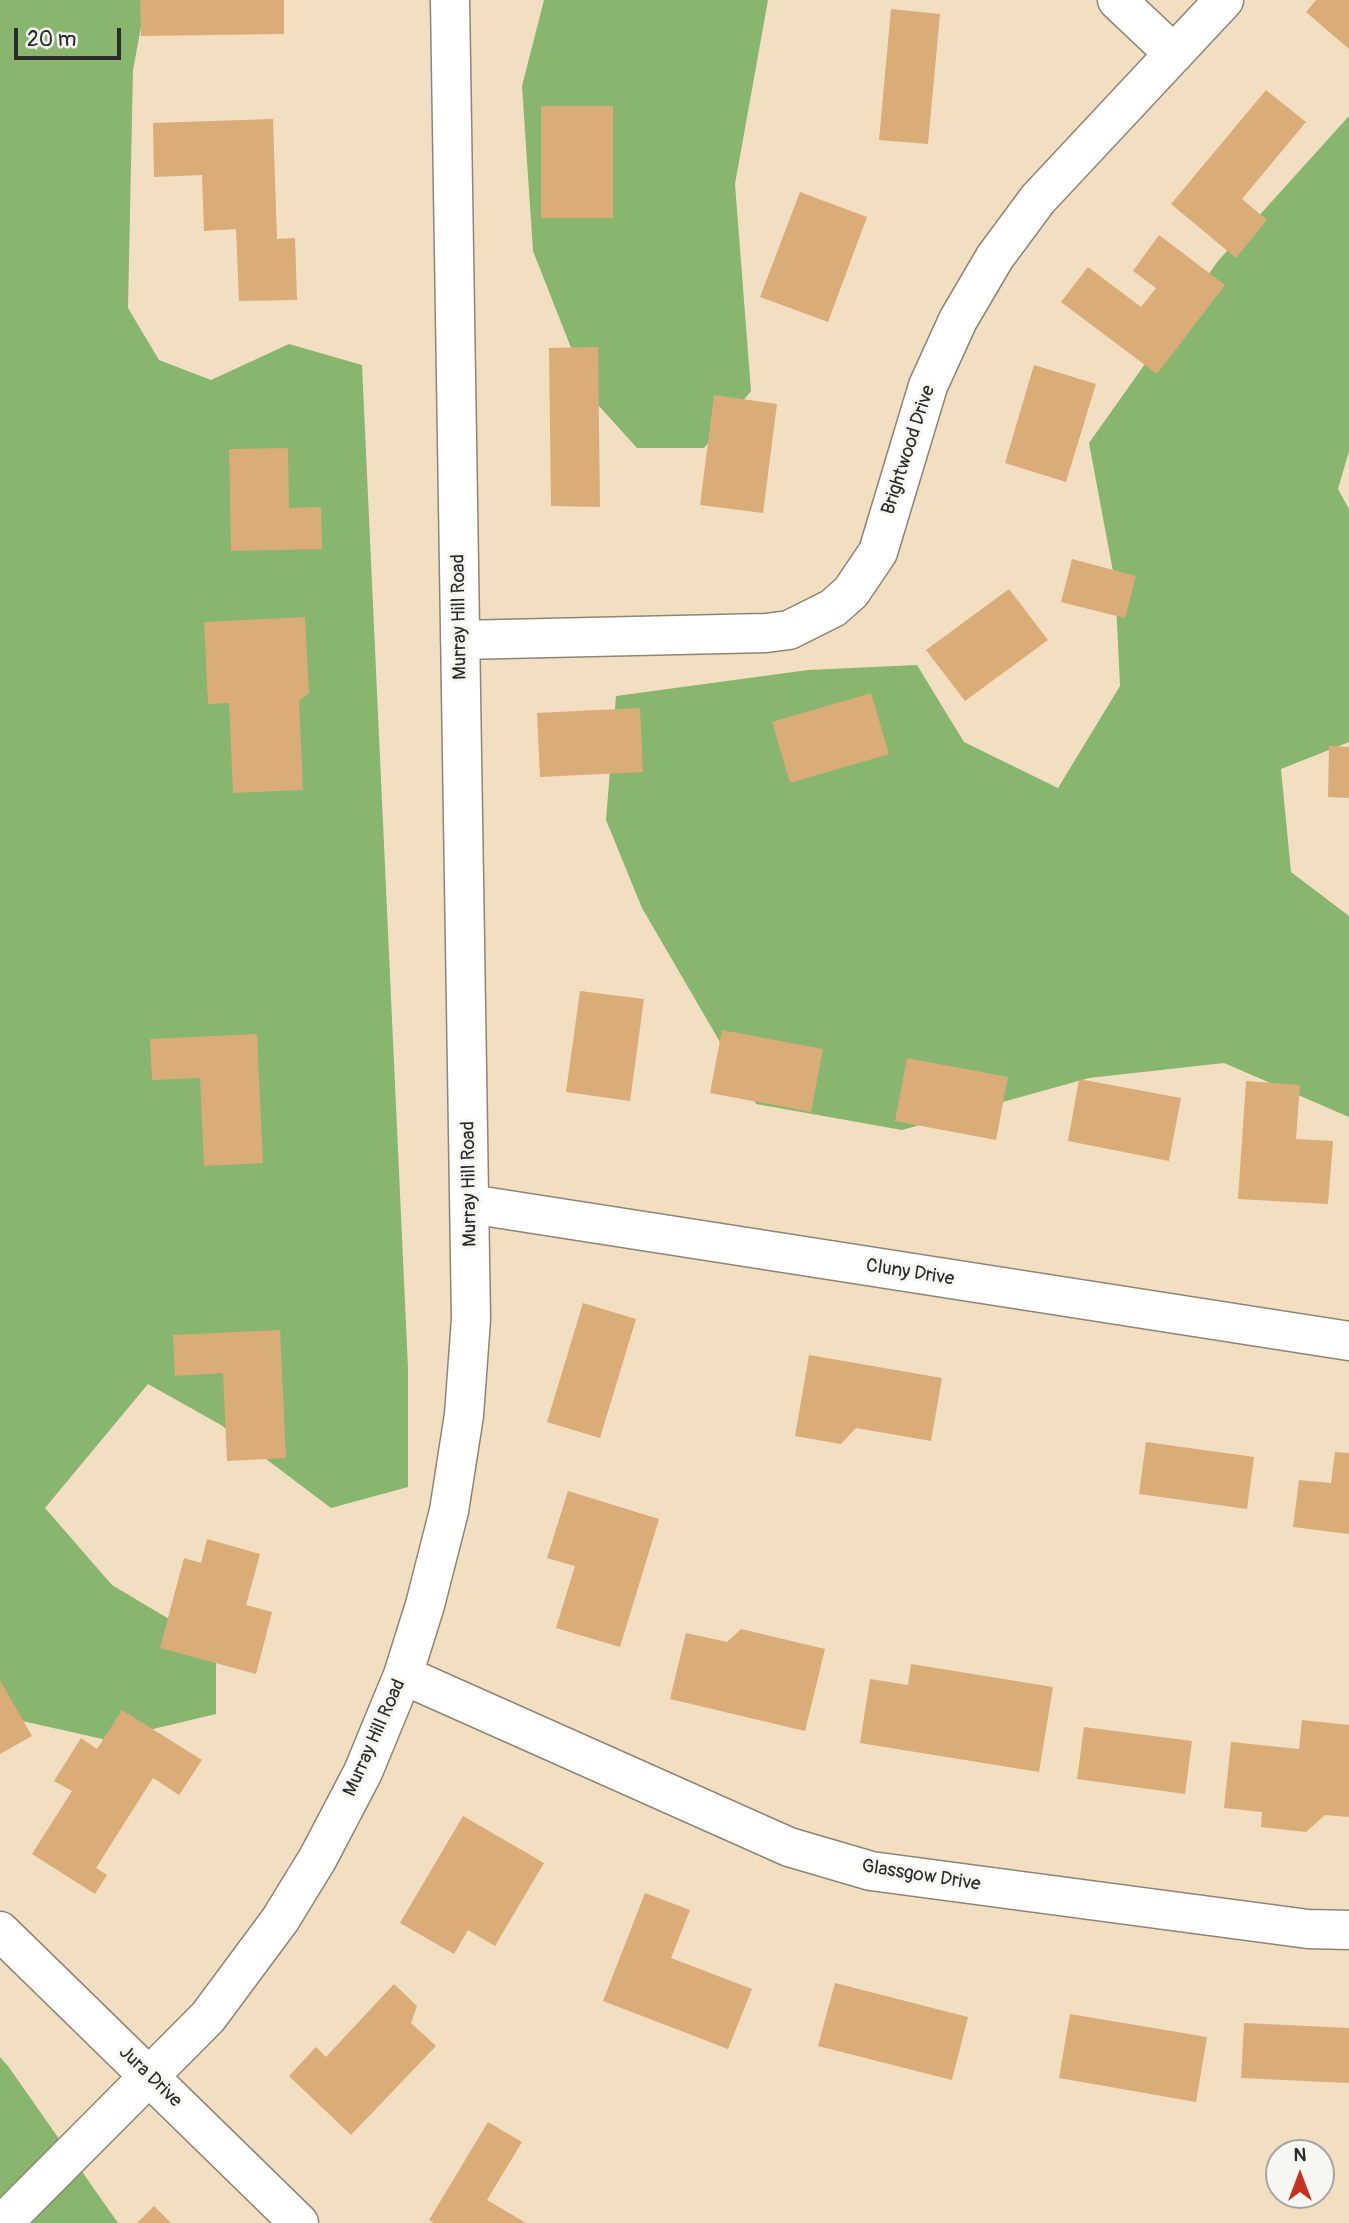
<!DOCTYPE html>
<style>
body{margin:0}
#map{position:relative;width:1349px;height:2223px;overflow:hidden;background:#f2dfc2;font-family:Pangolin,sans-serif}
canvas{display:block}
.north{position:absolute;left:1265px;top:2139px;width:70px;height:70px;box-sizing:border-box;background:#f6f6f2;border:2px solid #a5a5a2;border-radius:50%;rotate:0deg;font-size:19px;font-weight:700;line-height:28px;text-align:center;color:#2b2b2b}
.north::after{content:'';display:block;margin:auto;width:24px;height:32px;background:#c8321e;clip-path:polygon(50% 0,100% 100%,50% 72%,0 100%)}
.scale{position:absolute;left:14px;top:28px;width:107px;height:32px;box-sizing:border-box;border:4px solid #2b2b2b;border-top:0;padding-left:9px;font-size:21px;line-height:24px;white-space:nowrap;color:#2b2b2b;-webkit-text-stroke:5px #f6f6f2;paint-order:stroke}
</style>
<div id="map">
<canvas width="1349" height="2223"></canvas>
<div class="north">N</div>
<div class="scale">20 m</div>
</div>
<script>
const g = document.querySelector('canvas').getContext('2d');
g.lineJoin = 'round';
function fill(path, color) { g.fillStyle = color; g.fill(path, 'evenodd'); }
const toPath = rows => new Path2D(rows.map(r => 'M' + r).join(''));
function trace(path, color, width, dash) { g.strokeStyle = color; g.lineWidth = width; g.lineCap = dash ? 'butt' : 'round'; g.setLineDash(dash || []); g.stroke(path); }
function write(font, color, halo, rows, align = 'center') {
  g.font = font + ' Pangolin,sans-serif'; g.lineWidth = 6; g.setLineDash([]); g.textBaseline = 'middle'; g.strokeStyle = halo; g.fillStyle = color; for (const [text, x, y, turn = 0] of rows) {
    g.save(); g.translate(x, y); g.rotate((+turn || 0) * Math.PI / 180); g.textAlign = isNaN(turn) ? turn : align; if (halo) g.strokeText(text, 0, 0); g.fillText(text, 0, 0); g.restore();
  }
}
const forest = toPath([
 [0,0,146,0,133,70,128,308,159,360,211,380,289,344,362,365,408,1368,408,1487,331,1508,221,1425,148,1384,45,1508,112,1585,216,1647,216,1714,107,1740,0,1716],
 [544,0,768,0,735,184,751,391,704,448,637,448,590,396,533,251,522,86],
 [1349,116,1349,451,1338,489,1349,509,1349,742,1281,769,1291,872,1349,916,1349,1117,1224,1063,1089,1078,902,1130,756,1104,642,908,606,820,616,696,808,670,917,665,964,742,1058,788,1120,686,1115,582,1089,443,1218,261],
 [0,2057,8,2066,118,2223,0,2223]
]);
const building = toPath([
 [140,0,284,0,284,34,141,36],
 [1316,0,1349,0,1349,49,1306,12],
 [891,9,940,14,928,144,879,140],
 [1266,90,1306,122,1242,199,1267,220,1236,258,1171,204],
 [541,106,613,106,613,218,541,218],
 [273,119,277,239,295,238,297,300,239,301,236,229,204,231,202,175,154,177,153,123],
 [800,192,867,217,828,322,760,297],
 [1159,235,1225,285,1157,374,1061,302,1088,267,1141,307,1156,288,1133,271],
 [598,347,600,507,551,506,549,348],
 [1034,365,1096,384,1066,482,1005,463],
 [714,395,777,404,763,513,700,505],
 [288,448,289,508,321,507,322,549,231,551,229,449],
 [1072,559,1136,576,1125,618,1061,602],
 [1009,589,1048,640,965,701,926,650],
 [305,617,309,693,299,701,303,790,233,793,229,703,208,704,204,622],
 [871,693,889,754,790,783,772,722],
 [640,708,643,772,540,777,537,713],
 [1329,746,1349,747,1349,798,1328,797],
 [580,991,644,999,630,1101,566,1092],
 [722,1030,823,1049,811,1112,710,1093],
 [257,1034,263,1163,204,1166,200,1078,152,1080,150,1039],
 [907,1058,1008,1077,996,1140,895,1121],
 [1079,1079,1181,1098,1169,1161,1068,1141],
 [1246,1081,1300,1085,1296,1139,1333,1141,1328,1204,1238,1199],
 [583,1303,636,1319,600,1438,547,1422],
 [280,1330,286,1458,227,1461,223,1373,175,1376,173,1335],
 [809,1355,942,1378,931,1441,856,1428,841,1444,795,1436],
 [1146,1442,1254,1457,1247,1509,1139,1494],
 [1335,1452,1349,1453,1349,1534,1293,1527,1299,1480,1331,1483],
 [568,1491,659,1519,620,1647,556,1628,575,1566,547,1558],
 [207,1539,260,1554,246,1605,272,1612,256,1674,160,1648,184,1558,201,1563],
 [741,1629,825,1649,805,1731,670,1699,686,1633,727,1642],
 [911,1664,1053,1687,1039,1772,860,1743,870,1679,908,1685],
 [0,1680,32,1736,0,1754],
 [122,1710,202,1760,179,1795,153,1778,96,1868,107,1875,95,1894,32,1854,72,1791,54,1781,81,1738,97,1749],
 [1302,1720,1349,1725,1349,1817,1325,1815,1306,1832,1261,1827,1262,1812,1224,1808,1231,1742,1299,1749],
 [1084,1727,1192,1741,1185,1794,1077,1779],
 [463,1816,544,1863,495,1946,468,1930,454,1954,400,1923],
 [645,1893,690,1910,671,1958,752,1989,728,2049,603,2001],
 [835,1983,968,2017,952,2080,818,2046],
 [394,1984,417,2006,411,2023,436,2046,351,2135,289,2076,316,2047,326,2057],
 [1070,2014,1207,2037,1196,2102,1059,2078],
 [1244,2023,1349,2028,1349,2083,1241,2078],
 [488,2122,522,2142,487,2200,526,2223,434,2223,429,2220],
 [154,2206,171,2223,137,2223]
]);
const minor = toPath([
 [1117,0,1174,54],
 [460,640,766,633,789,630,833,608,851,592,878,552,928,386,958,320,995,257,1038,199,1224,0],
 [470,1204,1349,1341],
 [403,1675,789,1847,871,1871,1308,1929,1349,1930],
 [0,1931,299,2223],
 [3,2223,208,2017,280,1920,318,1858,363,1772,403,1675,425,1605,449,1511,464,1415,471,1319,450,0]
]);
const streetNames = [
 ["Brightwood Drive",909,450,-72],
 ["Murray Hill Road",460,617,-91],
 ["Murray Hill Road",470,1184,-91],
 ["Cluny Drive",910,1273,9],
 ["Murray Hill Road",375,1738,-66],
 ["Glassgow Drive",921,1876,9],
 ["Jura Drive",150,2077,44]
];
fill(forest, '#88b66e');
fill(building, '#daac77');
trace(minor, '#8e8576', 41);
trace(minor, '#fff', 38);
write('19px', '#2b2b2b', '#f6f6f2', streetNames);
</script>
